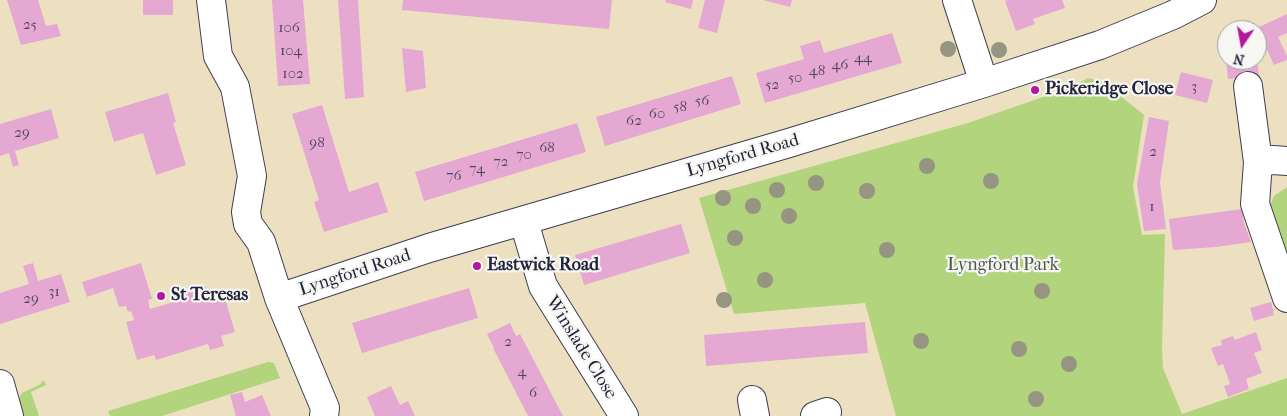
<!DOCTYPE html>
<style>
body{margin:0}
#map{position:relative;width:1287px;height:416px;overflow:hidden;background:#ece0c1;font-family:"IM FELL French Canon",serif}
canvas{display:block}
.north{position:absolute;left:1217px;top:20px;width:50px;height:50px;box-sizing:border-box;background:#f6f6f2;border:1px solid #a1a1a9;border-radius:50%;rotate:192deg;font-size:14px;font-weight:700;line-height:20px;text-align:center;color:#22223b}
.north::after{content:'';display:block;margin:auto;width:18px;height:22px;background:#b5179e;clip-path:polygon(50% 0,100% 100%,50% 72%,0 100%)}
</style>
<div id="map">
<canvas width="1287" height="416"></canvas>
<div class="north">N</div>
</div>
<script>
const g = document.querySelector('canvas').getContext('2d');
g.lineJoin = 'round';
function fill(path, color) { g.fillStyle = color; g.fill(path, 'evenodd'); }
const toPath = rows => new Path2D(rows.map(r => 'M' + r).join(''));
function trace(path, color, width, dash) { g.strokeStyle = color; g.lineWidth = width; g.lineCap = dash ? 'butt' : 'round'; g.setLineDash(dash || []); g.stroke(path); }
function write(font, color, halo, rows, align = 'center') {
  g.font = font + ' "IM FELL French Canon",serif'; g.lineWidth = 4.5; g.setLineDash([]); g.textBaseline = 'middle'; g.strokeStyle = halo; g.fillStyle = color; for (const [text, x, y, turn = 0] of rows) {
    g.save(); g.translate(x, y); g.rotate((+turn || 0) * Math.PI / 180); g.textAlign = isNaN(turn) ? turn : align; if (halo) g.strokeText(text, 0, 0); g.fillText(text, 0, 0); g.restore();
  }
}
const green = toPath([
 [1088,78,1103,82,1144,115,1133,187,1142,235,1165,234,1162,348,1163,368,1182,414,1287,378,1287,416,896,416,865,303,734,314,699,198,968,123,1072,87],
 [1287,187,1287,273,1267,213,1274,196],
 [268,362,274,363,280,378,162,416,110,416,108,411],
 [44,380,46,385,31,392,39,416,18,416,18,400,22,393,39,385]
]);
const building = toPath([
 [7,0,38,0,46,26,57,24,61,36,21,45],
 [143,0,173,0,173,15,143,15],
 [272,0,303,0,310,84,278,86],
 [338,0,358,0,364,97,345,99],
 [403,0,612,0,609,29,402,10],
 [666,0,693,0,691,9,665,2],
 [705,0,725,0,717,33,698,28],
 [763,0,792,0,790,7],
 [1008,0,1062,0,1065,8,1033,19,1035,24,1016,31,1005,1],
 [1287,14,1287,33,1278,37,1287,56,1287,60,1274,65,1257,28],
 [892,33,902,63,765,103,756,73,804,59,800,46,820,40,824,53],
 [402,48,423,51,426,88,406,92],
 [1226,60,1257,60,1259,76,1228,79],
 [1181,72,1213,80,1207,103,1175,95],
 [732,76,741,104,605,146,596,117],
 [168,93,176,122,173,123,186,165,156,175,143,133,114,142,105,112],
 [322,105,349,192,378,182,388,212,324,232,314,202,319,200,292,114],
 [51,109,59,138,15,151,19,165,13,167,9,153,0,156,0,124],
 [1149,117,1169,121,1160,182,1166,229,1144,231,1137,184],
 [577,123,586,152,424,201,415,172],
 [1242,209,1244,223,1251,242,1216,247,1173,250,1169,219],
 [681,224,690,253,584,285,575,255],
 [33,263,38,281,61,274,70,302,0,324,0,293,29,284,23,266],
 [141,263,152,299,148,300,150,309,181,300,180,294,206,287,209,296,223,292,235,332,221,336,224,346,210,350,208,344,156,360,154,355,137,360,126,322,134,320,131,311,128,312,126,306,119,307,113,288,87,297,82,282],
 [469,288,478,318,362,353,352,323],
 [1271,302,1274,315,1254,321,1250,308],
 [865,322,868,353,706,366,704,335],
 [510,323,516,336,520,334,563,416,528,416,493,348,494,348,487,334],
 [1256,332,1262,350,1254,353,1262,373,1246,379,1249,389,1228,397,1224,386,1230,384,1223,364,1218,366,1211,348,1222,345,1221,340,1233,336,1235,340],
 [391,386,400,405,408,401,415,416,375,416,367,397],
 [242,392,245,402,262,395,271,416,236,416,230,395]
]);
const minor = toPath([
 [211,0,218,56,235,87,252,176,246,212,248,224,261,242,279,298,325,408,324,416],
 [957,0,984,83],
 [1248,86,1258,162],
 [1287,161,1273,160,1258,162,1255,204,1287,298],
 [524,222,543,286,624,416],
 [279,298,429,248,789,143,984,83,1100,45,1173,15,1202,0],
 [0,384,9,416],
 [752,400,755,416],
 [815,416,827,412]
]);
const trees = [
 [948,49],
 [999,50],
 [927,166],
 [991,181],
 [816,183],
 [777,190],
 [867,191],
 [723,198],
 [753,206],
 [789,216],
 [735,238],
 [887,250],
 [765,280],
 [1042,291],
 [724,300],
 [921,341],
 [1019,349],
 [1069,364],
 [1036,399]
];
const markers = [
 [1035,90,5,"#b5179e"],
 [477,266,5,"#b5179e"],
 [161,296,5,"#b5179e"]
];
const numberNames = [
 ["25",30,25],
 ["106",289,28],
 ["104",291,51],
 ["44",863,58],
 ["46",840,65],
 ["48",817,71],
 ["102",293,74],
 ["50",795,78],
 ["52",772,85],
 ["3",1194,87],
 ["56",702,101],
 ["58",680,107],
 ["60",657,114],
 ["62",634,121],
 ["29",22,133],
 ["98",317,143],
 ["68",547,148],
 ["2",1153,152],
 ["70",524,155],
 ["72",501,162],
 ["74",477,169],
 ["76",454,176],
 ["1",1152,207],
 ["31",54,292],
 ["29",31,299],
 ["2",508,342],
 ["4",522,372],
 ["6",533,393]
];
const poiNames = [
 ["Pickeridge Close",1045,90],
 ["Eastwick Road",487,266],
 ["St Teresas",171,296]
];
const streetNames = [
 ["Lyngford Road",743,156,-16],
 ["Lyngford Road",355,273,-18],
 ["Winslade Close",581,348,58]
];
const parkNames = [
 ["Lyngford Park",1003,266]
];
fill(green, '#b1d47c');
fill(building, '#e4a8d3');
trace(minor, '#403e4f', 30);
trace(minor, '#fff', 28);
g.fillStyle = '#959582';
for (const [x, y] of trees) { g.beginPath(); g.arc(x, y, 8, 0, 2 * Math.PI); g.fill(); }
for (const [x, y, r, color] of markers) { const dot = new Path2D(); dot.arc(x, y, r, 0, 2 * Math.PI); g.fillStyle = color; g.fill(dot); trace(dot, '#f6f6f2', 2); }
write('15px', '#524461', null, numberNames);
write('bold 18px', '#22223b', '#f6f6f2', poiNames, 'left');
write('18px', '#22223b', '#f6f6f2', streetNames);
write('18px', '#4d574e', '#f6f6f2', parkNames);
</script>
